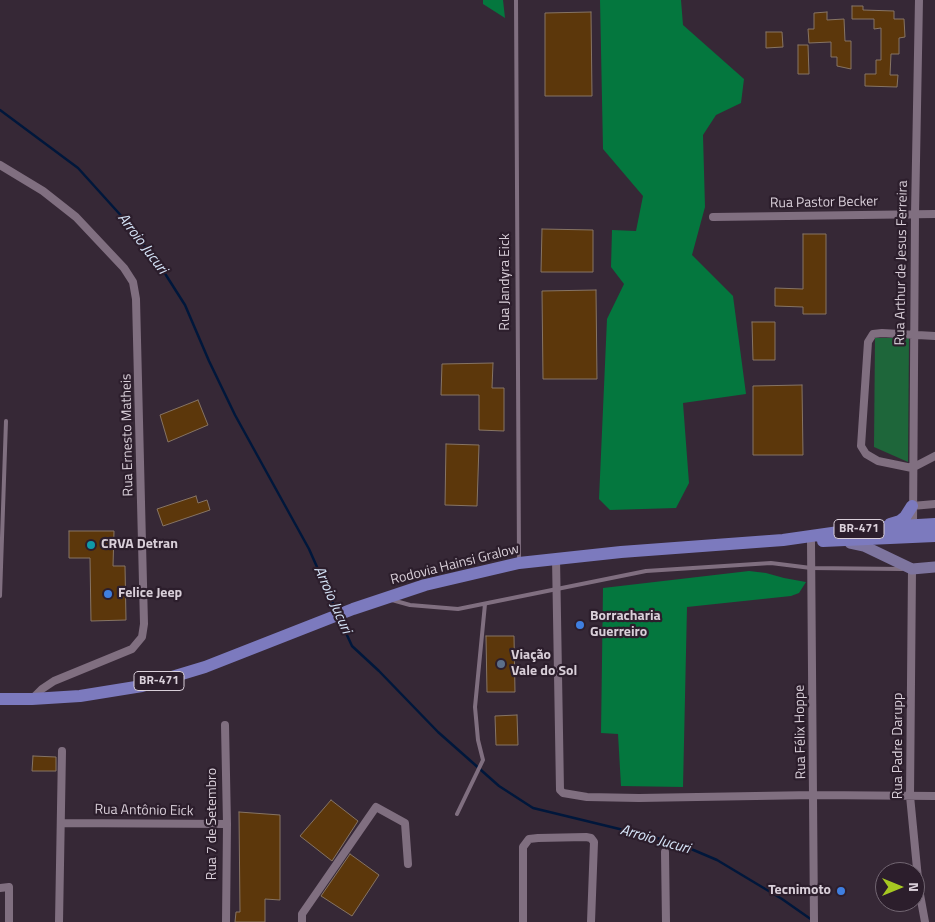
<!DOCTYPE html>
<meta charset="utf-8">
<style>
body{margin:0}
#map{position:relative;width:935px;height:922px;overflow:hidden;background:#362836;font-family:"Titillium Web",sans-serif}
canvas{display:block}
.north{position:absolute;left:875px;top:862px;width:50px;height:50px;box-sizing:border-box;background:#2c1e2c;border:1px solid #716571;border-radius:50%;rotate:90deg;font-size:14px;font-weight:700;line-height:20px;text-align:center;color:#d9cfd9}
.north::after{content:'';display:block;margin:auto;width:18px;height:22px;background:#a6c821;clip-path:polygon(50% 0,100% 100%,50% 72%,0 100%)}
</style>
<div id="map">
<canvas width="935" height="922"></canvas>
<div class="north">N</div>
</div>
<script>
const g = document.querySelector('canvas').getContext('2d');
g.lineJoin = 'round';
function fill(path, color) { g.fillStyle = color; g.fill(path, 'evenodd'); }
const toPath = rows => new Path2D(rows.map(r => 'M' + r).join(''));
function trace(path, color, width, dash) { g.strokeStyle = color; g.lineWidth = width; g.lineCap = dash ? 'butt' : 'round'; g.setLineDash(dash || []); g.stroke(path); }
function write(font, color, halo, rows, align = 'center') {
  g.font = font + ' "Titillium Web",sans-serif'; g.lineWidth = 4.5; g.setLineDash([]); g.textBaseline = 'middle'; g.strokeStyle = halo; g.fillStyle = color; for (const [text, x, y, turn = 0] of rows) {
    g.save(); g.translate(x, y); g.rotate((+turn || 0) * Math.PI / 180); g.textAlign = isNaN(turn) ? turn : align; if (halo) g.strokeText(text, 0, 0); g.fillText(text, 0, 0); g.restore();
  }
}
const green = toPath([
 [875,338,909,338,908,462,874,447]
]);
const forest = toPath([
 [483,0,503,0,505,18,483,4],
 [600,0,681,0,683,25,744,79,741,103,716,115,703,135,705,207,692,255,733,296,746,394,683,403,689,483,676,508,610,510,599,499,607,319,624,284,611,267,612,230,636,231,643,196,603,149],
 [749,571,766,573,784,578,806,582,799,593,791,596,687,607,683,787,621,786,618,734,601,733,603,588]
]);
const stream = toPath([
 [0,110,78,168,125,220,164,272,185,305,209,361,235,415,309,549,337,612],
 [340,620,352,646,379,671,438,732,499,786,533,808,677,843,717,860,782,899,812,920]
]);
const building = toPath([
 [852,6,863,6,863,10,894,11,894,19,904,19,905,37,899,38,899,54,891,54,890,75,898,75,897,87,865,86,865,74,876,74,876,60,881,60,881,28,874,29,874,19,852,19,852,6],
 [591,12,592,96,545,96,545,13,591,12],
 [827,12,827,20,844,19,845,41,851,41,851,69,837,66,837,57,831,57,831,42,809,43,808,29,814,29,814,13,827,12],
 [766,32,782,32,783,47,766,48,766,32],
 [798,45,808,45,809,74,798,74,798,45],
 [542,229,593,230,593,272,541,272,542,229],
 [803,234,826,234,826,314,803,314,803,307,775,306,775,288,803,289,803,234],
 [596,290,597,379,543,379,542,291,596,290],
 [752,322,775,322,775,360,753,360,752,322],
 [493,363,492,388,504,388,504,431,479,430,479,395,441,395,442,364,493,363],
 [802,385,803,455,753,455,753,386,802,385],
 [198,400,208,425,168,442,160,415,198,400],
 [446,444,479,445,477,506,445,505,446,444],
 [196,496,198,503,207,500,210,510,163,526,157,509,196,496],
 [69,531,114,531,113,566,125,566,126,620,91,621,90,558,69,558,69,531],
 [486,636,514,636,515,692,487,692,486,636],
 [517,715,518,745,496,745,495,716,517,715],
 [33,756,56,757,56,771,32,771,33,756],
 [331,800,358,821,332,861,300,836,331,800],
 [239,812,280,815,280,900,265,899,265,922,235,922,236,912,240,912,239,812],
 [350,854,379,875,352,916,321,896,350,854]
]);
const service = toPath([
 [516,0,519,560],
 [0,596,6,421],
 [392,600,410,605,458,609,646,571,771,563,811,568,902,569],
 [457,814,483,760,478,740,475,707,485,604]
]);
const minor = toPath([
 [0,165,43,191,76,217,124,268,133,282,136,299,144,624,142,637,132,649,54,681,42,689,32,699],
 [713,217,935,214],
 [935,336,882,333,873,334,868,342,861,446,866,454,878,461,912,468,935,456],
 [912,506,935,504],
 [913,526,915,214,919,0],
 [811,542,814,922],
 [556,558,560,790,563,793,587,797,639,798,814,795,935,796],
 [912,569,910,796,919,889,925,922],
 [225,725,227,824,226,922],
 [61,823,227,824],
 [665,852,666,922],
 [0,888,9,887,9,922],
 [59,922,62,751],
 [302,922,302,914,376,807,405,823,408,864],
 [523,922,523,847,529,839,538,838,586,837,591,838,594,842,591,922]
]);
const secondary = toPath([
 [850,543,864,546,912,569,935,567]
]);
const primary = toPath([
 [890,524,900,521,905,517,912,506],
 [823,541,935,536],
 [0,699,32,699,80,696,142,686,205,667,353,609,425,585,519,563,621,552,783,540,867,528,935,524]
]);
const markers = [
 [91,545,5,"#0f9aa8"],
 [108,594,5,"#3f7fe0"],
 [580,625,5,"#3f7fe0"],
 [501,664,5,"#5c6f8a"],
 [841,891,5,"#3f7fe0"]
];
const shields = [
 [859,529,50],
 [159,681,50]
];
const shieldNames = [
 ["BR-471",859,529],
 ["BR-471",159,681]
];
const streetNames = [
 ["Rua Pastor Becker",824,203,-1],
 ["Rua Arthur de Jesus Ferreira",902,263,-89],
 ["Rua Jandyra Eick",506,282,-90],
 ["Rua Ernesto Matheis",128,435,-91],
 ["Rodovia Hainsi Gralow",455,565,-14],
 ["Rua Félix Hoppe",801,732,-91],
 ["Rua Padre Darupp",899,746,-90],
 ["Rua Antônio Eick",144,811,1],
 ["Rua 7 de Setembro",213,824,-90]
];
const poiNames = [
 ["CRVA Detran",101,545],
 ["Felice Jeep",118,594],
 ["Borracharia",590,617],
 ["Guerreiro",590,633],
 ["Viação",511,656],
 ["Vale do Sol",511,672],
 ["Tecnimoto",831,891,"right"]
];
const waterNames = [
 ["Arroio Jucuri",142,244,53],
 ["Arroio Jucuri",332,600,66],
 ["Arroio Jucuri",655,840,16]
];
fill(green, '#1e663a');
fill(forest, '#04773e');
trace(stream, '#00173b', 2.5);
fill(building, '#5c370b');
trace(building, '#867464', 1);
trace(service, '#806f80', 4);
trace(minor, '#806f80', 8);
trace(secondary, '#7e759f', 11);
trace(primary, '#7c7abe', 12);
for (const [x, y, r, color] of markers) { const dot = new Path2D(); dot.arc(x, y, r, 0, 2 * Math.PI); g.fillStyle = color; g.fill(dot); trace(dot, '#2c1e2c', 2); }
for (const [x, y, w] of shields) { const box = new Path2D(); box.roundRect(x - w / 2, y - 9.5, w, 19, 4); g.fillStyle = '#2c1e2c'; g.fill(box); trace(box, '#d9cfd9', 1); }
write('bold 12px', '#d9cfd9', null, shieldNames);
write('14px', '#d9cfd9', '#2c1e2c', streetNames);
write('bold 14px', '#d9cfd9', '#2c1e2c', poiNames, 'left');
write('italic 15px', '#d6e5f9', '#2c1e2c', waterNames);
</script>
